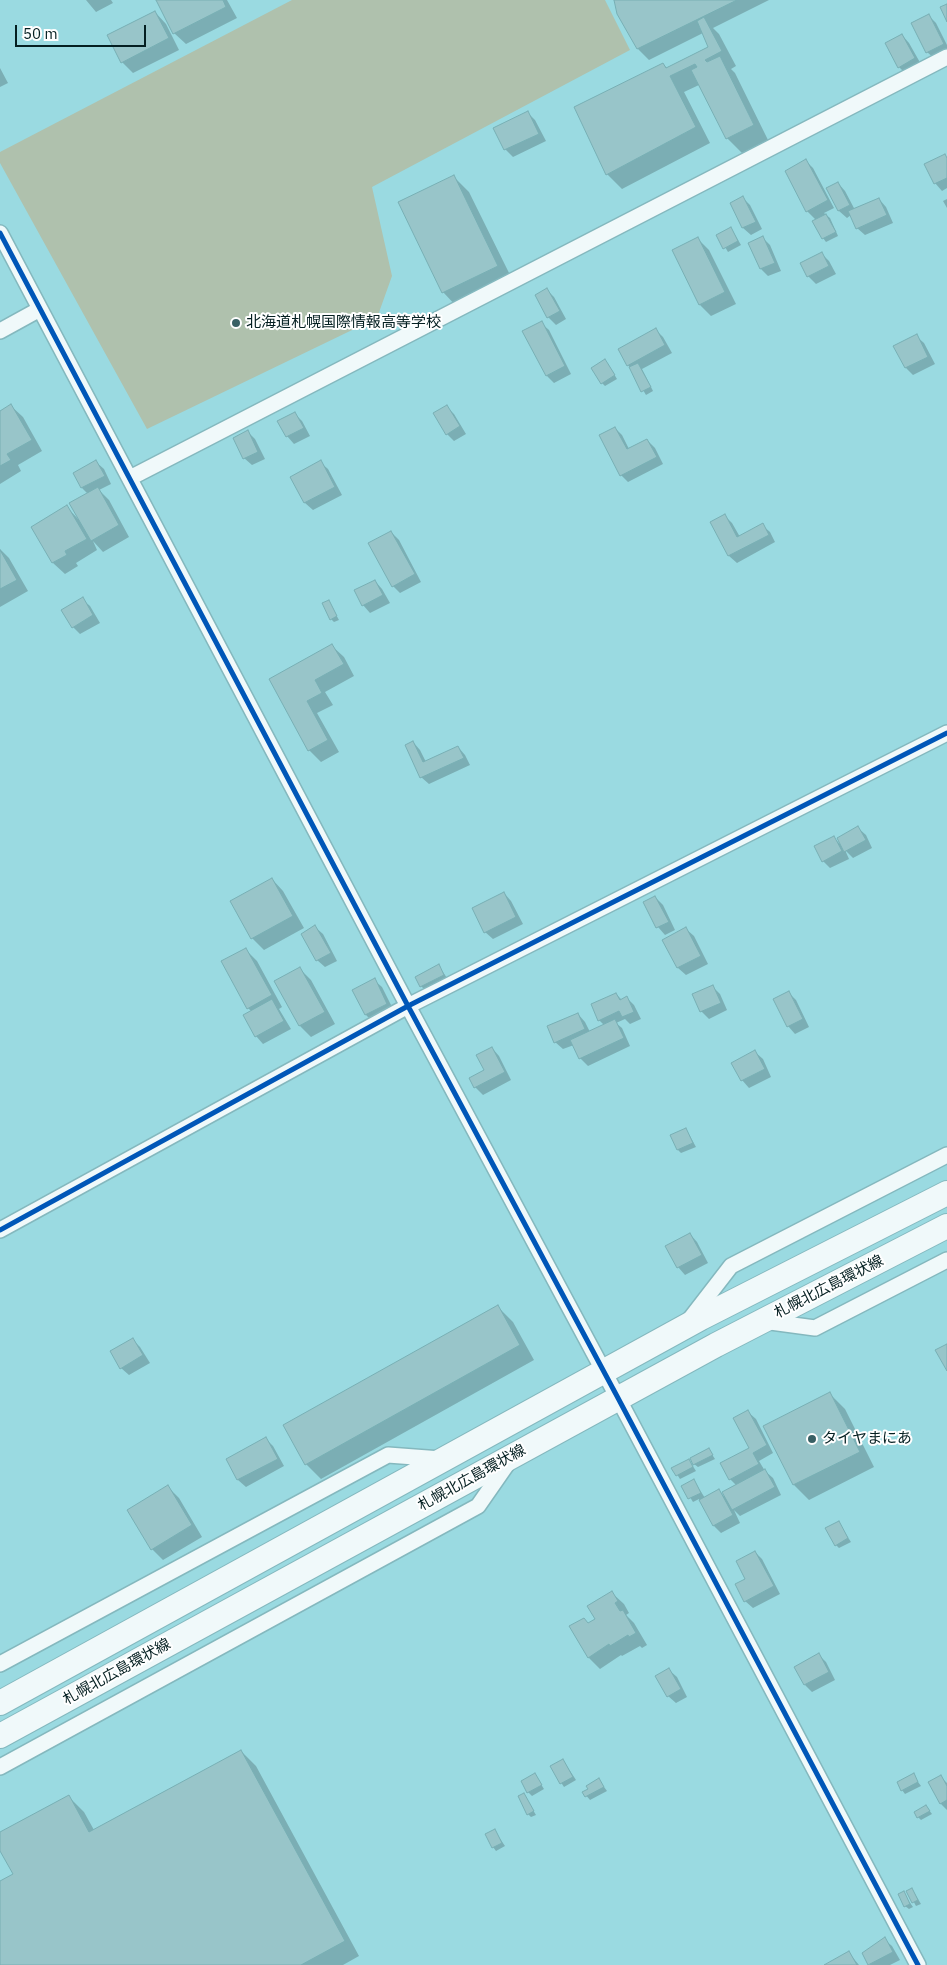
<!DOCTYPE html>
<meta charset="utf-8">
<style>
body{margin:0}
#map{position:relative;width:947px;height:1965px;overflow:hidden;background:#9adae1;font-family:"IBM Plex Sans",sans-serif}
canvas{display:block}
.scale{position:absolute;left:15px;top:25px;width:131px;height:22px;box-sizing:border-box;border:2px solid #041f21;border-top:0;padding-left:6px;font-size:15px;line-height:18px;white-space:nowrap;color:#041f21;-webkit-text-stroke:4px #fff;paint-order:stroke}
</style>
<div id="map">
<canvas width="947" height="1965"></canvas>
<div class="scale">50 m</div>
</div>
<script>
const g = document.querySelector('canvas').getContext('2d');
g.lineJoin = 'round';
function fill(path, color) { g.fillStyle = color; g.fill(path, 'evenodd'); }
const toPath = rows => new Path2D(rows.map(r => 'M' + r).join(''));
function trace(path, color, width, dash) { g.strokeStyle = color; g.lineWidth = width; g.lineCap = dash ? 'butt' : 'round'; g.setLineDash(dash || []); g.stroke(path); }
function write(font, color, halo, rows, align = 'center') {
  g.font = font + ' "IBM Plex Sans","Noto Sans JP",sans-serif'; g.lineWidth = 4; g.setLineDash([]); g.textBaseline = 'middle'; g.strokeStyle = halo; g.fillStyle = color; for (const [text, x, y, turn = 0] of rows) {
    g.save(); g.translate(x, y); g.rotate((+turn || 0) * Math.PI / 180); g.textAlign = isNaN(turn) ? turn : align; if (halo) g.strokeText(text, 0, 0); g.fillText(text, 0, 0); g.restore();
  }
}
const green = toPath([
 [292,0,605,0,630,50,372,187,392,276,377,318,147,429,0,163,0,152]
]);
const shadow = toPath([
 [86,0,111,0,113,3,96,12],
 [158,0,227,0,237,18,186,44,174,33],
 [617,0,769,0,713,28,719,34,736,66,731,69,735,73,768,140,742,153,727,138,699,85,684,92,710,143,622,189,607,174,663,64,668,69,710,47,703,33,649,60,638,49],
 [155,12,166,24,179,50,133,73,122,62],
 [928,15,936,23,947,45,947,53,935,59,927,52],
 [902,35,909,43,922,66,906,74,899,67],
 [0,68,8,83,0,87],
 [528,113,535,120,546,141,513,157,505,149,495,128],
 [945,155,947,158,947,188,942,191,935,183],
 [806,161,813,168,834,208,824,213,830,218,838,236,826,242,823,238,816,220,807,211],
 [454,177,469,192,513,281,458,308,443,292],
 [838,183,845,191,855,210,879,199,886,207,893,223,865,235,857,228,851,215,847,218,839,211,827,189],
 [743,198,750,205,762,229,751,235,743,228,731,204],
 [947,199,947,208,943,201],
 [731,228,741,245,728,252,718,235],
 [763,238,770,245,781,271,768,276,761,269],
 [698,239,709,250,736,304,711,316,700,305,673,251],
 [822,254,829,261,836,274,816,284,808,276],
 [547,290,554,297,566,319,556,325,548,317,536,296],
 [541,323,549,330,571,374,554,383,547,376],
 [656,330,663,337,672,353,642,369,653,391,646,395,628,365],
 [916,336,924,343,935,364,913,375,906,368,895,347],
 [608,364,617,379,605,386,602,383],
 [11,406,23,417,42,451,18,465,21,471,0,484,0,412],
 [447,407,454,414,466,434,454,441,447,434],
 [295,414,302,421,310,436,294,444,287,436],
 [615,428,622,435,629,449,647,440,655,448,663,464,628,482,621,475],
 [248,432,255,439,265,459,252,465,244,458],
 [96,462,104,469,111,484,99,490,109,500,129,537,103,552,93,541,97,550,76,563,78,566,65,574,53,563,32,527,67,507,79,520,88,494,82,488,75,474],
 [320,462,328,469,342,495,313,510,305,503,292,477],
 [725,516,732,523,740,537,762,525,770,532,775,542,737,563,729,556,711,523],
 [391,532,399,540,421,582,400,593,393,586],
 [0,549,9,558,28,591,0,607],
 [375,581,382,589,390,603,370,613,363,605],
 [82,599,90,606,100,623,80,634,73,627],
 [329,602,339,620,334,622,331,619],
 [332,646,344,657,354,676,325,692,333,705,317,713,339,752,321,762,309,750,270,680],
 [413,742,420,750,426,762,458,747,465,755,470,765,429,784,421,777],
 [858,828,866,835,872,848,853,858,845,850,849,859,830,868,823,861,834,838,842,846],
 [272,879,283,891,304,928,264,950,252,938,232,901],
 [504,893,511,901,523,924,493,939,485,932],
 [655,897,663,905,675,930,665,935,658,927],
 [315,927,323,934,337,961,325,967,317,960],
 [686,929,694,936,708,964,686,975,678,968,664,940],
 [246,950,257,961,282,1007,279,1009,291,1029,263,1044,256,1036,244,1016,252,1012,248,1008],
 [439,966,447,978,424,989,421,986],
 [300,969,311,980,335,1024,311,1037,300,1026,276,982],
 [374,980,382,987,394,1011,373,1022,366,1015,354,991],
 [713,987,720,994,727,1010,709,1019,701,1011],
 [789,993,796,1000,809,1027,795,1034,788,1026],
 [616,994,622,1000,627,998,634,1005,641,1019,630,1024,625,1019,616,1023,622,1028,630,1046,588,1066,580,1058,574,1045,563,1049,555,1042,578,1014,585,1022,590,1032,605,1026,599,1020],
 [492,1048,499,1056,511,1080,483,1095,475,1087,486,1071],
 [755,1052,763,1059,771,1077,749,1088,742,1080],
 [686,1129,696,1147,681,1153,678,1150],
 [690,1234,697,1242,708,1263,685,1275,678,1267],
 [498,1307,513,1322,534,1360,321,1479,306,1464],
 [132,1339,140,1347,150,1363,129,1375,121,1368],
 [830,1394,845,1409,874,1467,809,1500,794,1485,765,1426],
 [748,1412,756,1419,773,1453,759,1461,765,1471,773,1478,781,1495,740,1516,734,1510,740,1523,721,1533,714,1526,699,1499,693,1502,683,1486,694,1481,705,1498,719,1491,726,1498,737,1486,730,1479,751,1449],
 [266,1439,273,1446,284,1466,246,1487,238,1480,227,1460],
 [709,1450,715,1459,698,1467,694,1464],
 [689,1460,696,1471,680,1479,673,1468],
 [168,1487,179,1498,202,1537,163,1560,152,1549],
 [838,1522,851,1542,839,1548,836,1545],
 [755,1552,762,1559,780,1594,753,1608,745,1601,747,1580],
 [612,1593,624,1604,629,1613,626,1615,634,1623,647,1645,642,1648,640,1646,622,1656,621,1655,600,1669,589,1658,571,1627,589,1624,596,1620],
 [819,1655,826,1662,835,1680,812,1692,805,1685],
 [669,1670,677,1677,687,1697,676,1703,668,1696],
 [241,1751,256,1766,359,1956,343,1965,0,1965,0,1882,14,1875,0,1848,0,1834,69,1797,84,1812,94,1830],
 [563,1760,576,1780,564,1787,551,1767],
 [535,1775,544,1789,532,1796,528,1792],
 [913,1775,921,1786,905,1794,902,1790],
 [940,1776,947,1783,947,1810,941,1804,929,1782],
 [599,1780,607,1791,590,1800,584,1793],
 [524,1795,536,1815,531,1817,528,1814],
 [926,1806,932,1814,921,1820,918,1817],
 [494,1830,505,1846,496,1851,493,1847],
 [912,1889,921,1904,916,1906,908,1891],
 [903,1893,913,1907,909,1909,905,1906],
 [884,1939,892,1946,900,1960,890,1965,870,1965,863,1954],
 [849,1953,859,1965,827,1965]
]);
const building = toPath([
 [156,0,223,0,226,7,173,34,156,0],
 [614,0,737,0,637,49,617,14,614,0],
 [947,4,947,22,940,7,947,4],
 [155,11,169,38,121,63,107,35,155,11],
 [929,14,944,44,926,53,911,23,929,14],
 [704,17,722,51,705,60,707,62,720,56,754,125,726,139,691,70,697,67,695,64,670,76,696,127,606,175,574,107,663,63,666,68,708,47,697,21,704,17],
 [902,34,915,58,898,68,885,43,902,34],
 [528,111,539,134,504,150,493,128,528,111],
 [945,154,947,158,947,178,934,184,924,164,945,154],
 [806,159,828,200,806,212,785,171,806,159],
 [454,175,498,266,442,293,398,202,454,175],
 [838,182,850,205,838,211,826,188,838,182],
 [743,196,756,222,742,228,730,203,743,196],
 [879,198,887,215,856,229,848,211,879,198],
 [826,214,836,232,822,239,812,221,826,214],
 [731,227,738,241,723,249,716,235,731,227],
 [763,236,775,263,760,269,748,243,763,236],
 [698,237,725,292,699,305,672,250,698,237],
 [822,252,829,266,807,277,800,263,822,252],
 [547,288,560,311,547,318,535,295,547,288],
 [542,321,565,366,546,376,522,331,542,321],
 [656,328,665,345,627,366,618,349,656,328],
 [917,334,928,357,905,368,893,346,917,334],
 [605,359,615,375,601,384,591,368,605,359],
 [638,363,651,387,641,392,629,367,638,363],
 [11,404,32,440,7,454,11,460,0,466,0,411,11,404],
 [447,405,460,426,446,435,433,413,447,405],
 [295,412,304,428,286,437,277,421,295,412],
 [615,427,627,449,647,439,657,457,620,476,599,435,615,427],
 [248,430,258,452,243,459,233,438,248,430],
 [96,460,105,476,81,488,73,473,96,460],
 [321,460,335,487,304,503,290,477,321,460],
 [98,487,119,525,91,541,69,503,98,487],
 [67,505,87,539,65,551,67,555,52,563,31,527,67,505],
 [725,514,737,537,763,523,769,535,728,556,710,522,725,514],
 [391,531,415,574,392,587,368,543,391,531],
 [0,550,17,580,0,589,0,550],
 [375,580,383,595,362,606,354,590,375,580],
 [83,597,93,615,72,628,61,610,83,597],
 [329,600,337,616,330,620,322,603,329,600],
 [332,644,344,664,315,680,322,693,307,701,328,740,308,751,269,679,332,644],
 [413,741,423,762,458,746,464,758,420,778,405,745,413,741],
 [858,826,866,840,844,852,837,838,858,826],
 [834,836,842,851,822,862,814,846,834,836],
 [272,878,293,916,251,939,230,901,272,878],
 [504,892,516,917,484,933,472,908,504,892],
 [655,896,669,922,656,928,643,902,655,896],
 [315,925,331,953,316,961,301,934,315,925],
 [686,927,701,956,677,968,662,940,686,927],
 [246,948,272,995,247,1009,221,961,246,948],
 [439,964,444,975,420,987,415,977,439,964],
 [300,967,325,1012,299,1026,274,981,300,967],
 [375,978,387,1004,365,1015,352,990,375,978],
 [713,985,721,1003,700,1012,692,994,713,985],
 [789,991,803,1019,787,1027,773,999,789,991],
 [616,993,620,1000,627,996,634,1012,622,1017,619,1011,598,1021,591,1004,616,993],
 [272,999,284,1021,255,1037,243,1015,272,999],
 [578,1013,585,1029,554,1043,547,1026,578,1013],
 [615,1019,624,1038,579,1059,570,1040,615,1019],
 [492,1047,505,1072,474,1088,469,1078,484,1070,476,1055,492,1047],
 [755,1050,765,1069,741,1081,731,1063,755,1050],
 [686,1128,693,1143,677,1150,670,1135,686,1128],
 [690,1233,702,1255,677,1268,665,1246,690,1233],
 [498,1305,520,1345,305,1465,283,1425,498,1305],
 [133,1338,143,1355,120,1369,110,1351,133,1338],
 [947,1344,947,1371,935,1350,947,1344],
 [830,1392,860,1452,793,1485,763,1426,830,1392],
 [748,1410,767,1445,753,1453,759,1464,729,1480,720,1463,749,1448,733,1418,748,1410],
 [266,1437,278,1459,237,1480,226,1459,266,1437],
 [709,1448,713,1455,693,1465,690,1458,709,1448],
 [689,1459,693,1467,676,1476,671,1468,689,1459],
 [765,1469,775,1487,732,1510,722,1492,765,1469],
 [694,1479,701,1493,688,1499,681,1486,694,1479],
 [168,1485,192,1525,151,1550,127,1510,168,1485],
 [719,1489,733,1515,713,1526,699,1500,719,1489],
 [839,1521,848,1538,835,1546,825,1528,839,1521],
 [755,1551,774,1586,744,1602,735,1584,745,1579,736,1561,755,1551],
 [612,1591,618,1601,615,1603,620,1611,623,1610,636,1633,629,1637,628,1635,610,1646,609,1644,588,1658,569,1626,584,1618,588,1623,595,1619,587,1606,612,1591],
 [819,1653,829,1672,804,1685,794,1667,819,1653],
 [669,1668,681,1689,667,1697,655,1676,669,1668],
 [241,1750,345,1941,301,1965,0,1965,0,1881,13,1874,0,1851,0,1832,69,1795,89,1832,241,1750],
 [563,1759,573,1777,560,1784,550,1766,563,1759],
 [535,1773,542,1785,527,1793,521,1781,535,1773],
 [914,1773,918,1782,901,1791,897,1782,914,1773],
 [941,1775,947,1786,947,1800,940,1804,928,1782,941,1775],
 [599,1778,604,1787,585,1797,582,1792,588,1789,586,1786,599,1778],
 [524,1793,534,1811,527,1815,518,1796,524,1793],
 [926,1805,930,1811,917,1818,914,1812,926,1805],
 [495,1829,502,1843,492,1848,485,1834,495,1829],
 [912,1888,918,1900,912,1903,906,1891,912,1888],
 [904,1891,910,1904,904,1907,898,1894,904,1891],
 [885,1937,893,1952,868,1965,862,1953,885,1937],
 [849,1951,857,1965,824,1965,849,1951]
]);
const street = toPath([
 [0,233,408,1006,618,1398,918,1965],
 [0,331,40,309],
 [130,478,947,57],
 [0,1230,408,1006,947,733],
 [690,1319,731,1266,947,1155],
 [763,1321,815,1328,947,1260],
 [0,1664,388,1455,441,1459],
 [0,1767,478,1506,510,1460]
]);
const primary = toPath([
 [0,1703,701,1318,947,1193],
 [0,1736,716,1345,947,1226]
]);
const cycleway = toPath([
 [0,233,408,1006,618,1398,918,1965],
 [0,1230,408,1006,947,733]
]);
const markers = [
 [236,323,5,"#386064"],
 [812,1439,5,"#386064"]
];
const poiNames = [
 ["北海道札幌国際情報高等学校",246,323],
 ["タイヤまにあ",822,1439]
];
const streetNames = [
 ["札幌北広島環状線",829,1287,-27],
 ["札幌北広島環状線",472,1478,-29],
 ["札幌北広島環状線",117,1672,-29]
];
fill(green, '#afc1ad');
fill(shadow, '#0003');
fill(building, '#98c5c9');
trace(building, '#78afb4', 1);
trace(street, '#84b8be', 18);
trace(primary, '#84b8be', 26);
trace(street, '#f0f9fa', 15);
trace(primary, '#f0f9fa', 24);
trace(cycleway, '#0057b8', 5);
for (const [x, y, r, color] of markers) { const dot = new Path2D(); dot.arc(x, y, r, 0, 2 * Math.PI); g.fillStyle = color; g.fill(dot); trace(dot, '#fff', 2); }
write('15px', '#041f21', '#fff', poiNames, 'left');
write('15px', '#041f21', '#fff', streetNames);
</script>
